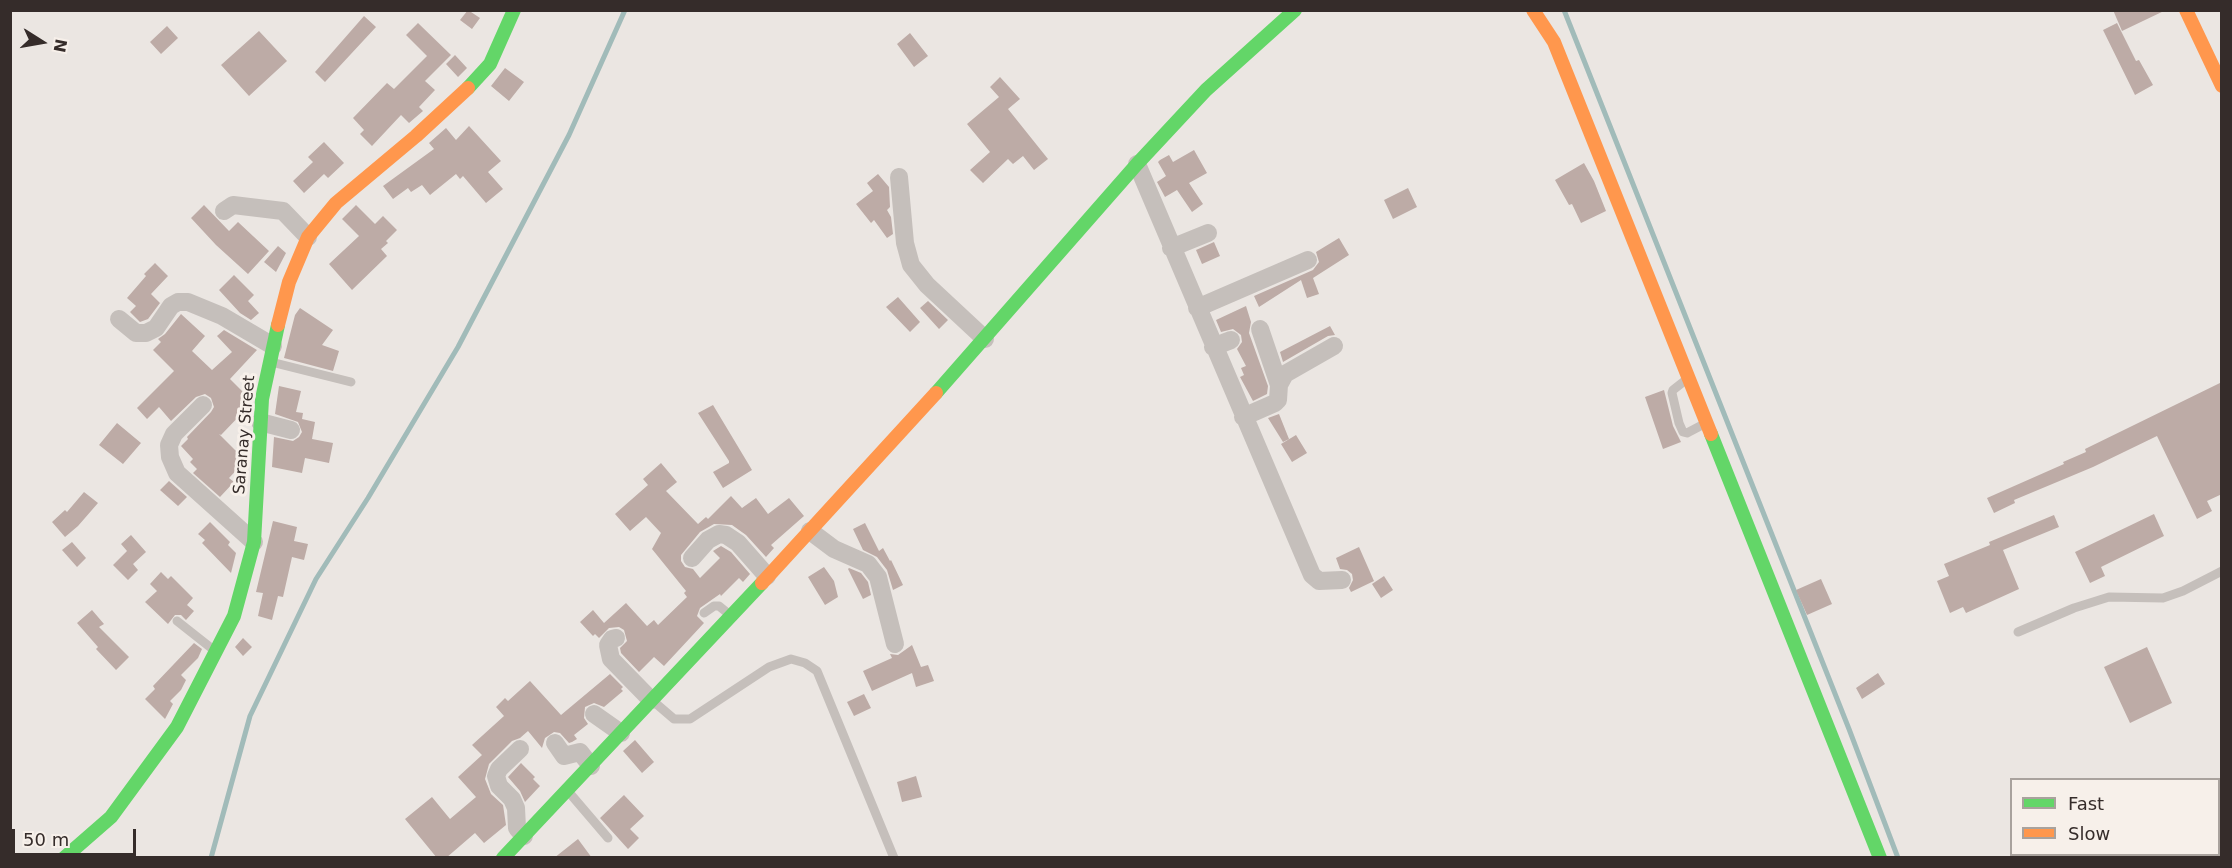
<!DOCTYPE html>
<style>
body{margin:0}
#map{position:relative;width:2232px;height:868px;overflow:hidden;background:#ebe6e2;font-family:"DejaVu Sans",sans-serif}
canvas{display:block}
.frame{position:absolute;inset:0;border:12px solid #352c2a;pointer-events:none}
.legend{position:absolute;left:2010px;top:778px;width:210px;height:78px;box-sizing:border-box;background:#f7f0ea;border:2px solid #a9a29d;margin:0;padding:8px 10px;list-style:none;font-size:18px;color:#352c2a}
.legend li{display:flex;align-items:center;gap:12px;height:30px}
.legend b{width:30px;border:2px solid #a9a29d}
.north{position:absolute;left:12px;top:12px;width:60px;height:60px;-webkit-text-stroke:4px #f7f0ea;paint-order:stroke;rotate:101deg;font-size:16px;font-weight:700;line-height:24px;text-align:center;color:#352c2a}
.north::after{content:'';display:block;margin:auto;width:21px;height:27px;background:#352c2a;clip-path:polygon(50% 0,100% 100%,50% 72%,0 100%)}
.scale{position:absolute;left:12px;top:829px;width:124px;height:27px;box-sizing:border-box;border:3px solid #352c2a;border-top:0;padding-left:8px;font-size:18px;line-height:21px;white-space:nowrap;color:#352c2a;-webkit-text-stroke:4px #f7f0ea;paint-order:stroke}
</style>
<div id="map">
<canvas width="2232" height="868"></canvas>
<div class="frame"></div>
<ul class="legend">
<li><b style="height:8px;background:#63d668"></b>Fast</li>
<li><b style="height:8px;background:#ff974d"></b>Slow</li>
</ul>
<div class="north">N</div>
<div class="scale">50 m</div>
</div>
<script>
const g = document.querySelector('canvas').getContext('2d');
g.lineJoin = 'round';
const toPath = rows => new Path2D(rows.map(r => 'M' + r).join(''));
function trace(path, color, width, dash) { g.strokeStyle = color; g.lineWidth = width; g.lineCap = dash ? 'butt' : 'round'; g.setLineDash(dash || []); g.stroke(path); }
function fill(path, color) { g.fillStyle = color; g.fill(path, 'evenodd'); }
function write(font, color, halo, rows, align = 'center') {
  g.font = font + ' "DejaVu Sans",sans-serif'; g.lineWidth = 6; g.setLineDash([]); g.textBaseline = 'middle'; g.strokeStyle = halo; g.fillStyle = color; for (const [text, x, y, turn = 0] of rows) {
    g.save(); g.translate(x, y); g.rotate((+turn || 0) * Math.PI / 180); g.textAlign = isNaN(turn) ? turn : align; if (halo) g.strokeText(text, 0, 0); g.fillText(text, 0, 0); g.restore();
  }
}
const stream = toPath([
 [1564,10,1849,729,1898,858],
 [211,858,250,716,316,579,368,498,458,347,569,135,625,10]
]);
const building = toPath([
 [468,10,480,18,472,29,460,20],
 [2113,10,2166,10,2122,31],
 [364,16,376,27,325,82,315,72],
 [418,23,451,55,425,81,435,90,419,107,423,111,409,123,401,115,372,146,360,134,364,130,353,118,387,83,394,89,427,56,406,35],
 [2117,23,2136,61,2139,60,2153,85,2135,95,2103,30],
 [167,26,178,38,161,54,150,42],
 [259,31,287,61,249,96,221,65],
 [910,33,928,56,914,67,897,44],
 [455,55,467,68,458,77,446,64],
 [505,68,524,82,509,101,491,86],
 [1000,77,1020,99,1008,109,1048,159,1034,170,1023,156,1013,164,1008,159,983,183,970,170,990,152,967,124,999,97,990,87],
 [469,126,501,161,488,172,503,189,486,203,463,176,460,179,456,174,430,195,422,185,411,192,408,188,393,199,383,186,434,149,429,143,446,128,456,140],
 [324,142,344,163,328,178,324,174,304,193,293,181,313,162,308,157],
 [1194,150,1207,173,1189,183,1203,204,1192,212,1177,190,1165,197,1157,182,1166,176,1158,162,1160,160,1169,155,1173,162],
 [1584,163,1594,181,1606,211,1581,223,1572,204,1569,205,1555,180],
 [878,174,889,187,890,207,887,210,891,217,893,234,887,238,874,220,871,223,856,204,873,191,867,183],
 [1408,188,1417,207,1393,219,1384,200],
 [204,205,229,231,238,222,269,251,248,274,216,245,191,218],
 [356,205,375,224,383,216,397,230,386,241,388,243,381,249,387,256,352,290,329,264,359,236,342,219],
 [1339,238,1349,255,1313,278,1319,294,1307,298,1301,280,1259,307,1254,296,1313,270,1319,262,1316,252],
 [1214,242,1220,256,1202,264,1196,250],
 [278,246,286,253,276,272,264,262],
 [155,263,168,276,151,294,160,303,148,319,140,322,130,312,136,306,127,298,146,276,144,274],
 [234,275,254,295,248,301,259,313,251,320,240,313,219,290],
 [898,297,920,322,910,332,886,307],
 [928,301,948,320,939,329,920,308],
 [1246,306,1251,322,1249,333,1268,386,1267,394,1253,401,1240,377,1244,375,1241,368,1246,366,1237,349,1242,342,1241,335,1233,329,1221,332,1216,320],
 [300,308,333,330,322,345,339,351,333,371,284,358,295,315],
 [181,314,205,336,192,351,212,370,232,352,217,336,224,330,257,350,230,379,248,397,247,408,221,435,219,434,244,459,244,462,229,478,234,482,220,497,193,473,197,469,190,462,193,459,181,446,188,439,187,437,211,412,214,407,211,398,205,394,196,397,171,421,159,407,147,419,137,408,174,371,153,350,161,342,158,339,165,334],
 [1330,326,1335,335,1328,336,1283,362,1280,352],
 [2222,382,2222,494,2207,501,2212,511,2197,519,2157,436,2093,467,2014,500,2015,503,1994,513,1987,498,2064,464,2063,462,2086,452,2085,449],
 [279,386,301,391,296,412,303,413,302,419,315,422,312,439,333,443,329,463,305,458,302,473,272,467,274,437,293,441,299,437,302,432,298,422,275,414],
 [1664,390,1673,426,1681,442,1663,449,1645,397],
 [713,405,752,470,723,488,713,472,729,463,729,461,698,413],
 [1279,414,1289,439,1283,442,1268,418],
 [117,423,141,443,123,464,99,445],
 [1296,435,1307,453,1292,462,1281,444],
 [661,463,677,482,666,491,698,524,706,517,708,519,731,496,742,508,756,498,768,514,789,498,804,516,771,545,774,548,766,557,746,535,732,525,714,524,700,532,681,555,681,561,685,567,693,569,700,578,720,558,713,551,721,546,731,552,750,574,743,582,739,578,721,596,720,594,700,608,697,616,704,623,664,666,654,657,639,672,621,653,620,648,627,641,624,630,619,627,609,628,599,638,595,634,593,636,580,622,593,610,604,623,626,603,647,626,654,620,658,625,687,597,684,593,686,591,652,549,661,533,646,517,630,531,615,514,648,485,643,479],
 [169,481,187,497,178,506,160,490],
 [84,492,98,503,78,526,65,537,52,522,65,510,67,512],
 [2154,514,2164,536,2101,567,2105,576,2090,583,2075,552],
 [2054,515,2059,527,2003,550,2019,589,1966,613,1963,607,1950,613,1937,581,1949,576,1944,564,1990,545,1989,542],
 [273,521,297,527,294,541,308,544,304,560,292,557,283,597,278,596,272,620,258,616,263,593,256,592],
 [210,522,230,542,228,545,236,553,231,573,202,543,205,540,198,534],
 [865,523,879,551,883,548,890,561,891,560,903,585,893,590,887,570,877,557,863,550,853,529],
 [131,535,146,552,133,564,138,570,128,580,113,565,127,551,121,544],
 [72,542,86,558,77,567,62,550],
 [1359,547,1374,581,1351,592,1349,588,1353,580,1352,574,1347,570,1340,569,1336,558],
 [824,567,834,581,838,597,825,605,808,577],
 [849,568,861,573,868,582,871,595,863,599,848,569],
 [161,572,168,579,171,576,193,598,187,605,194,611,186,620,181,615,175,615,168,624,145,602,157,591,150,584],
 [1384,576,1393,590,1381,598,1372,584],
 [1821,579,1832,604,1807,615,1796,590],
 [92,610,104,624,99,627,129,657,116,670,96,649,98,647,77,623],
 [243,638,252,647,243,656,235,647],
 [194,643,202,649,198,658,181,675,186,680,181,690,170,701,173,704,165,719,145,699,155,689,153,686],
 [912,645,921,667,928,665,934,681,916,687,912,673,872,691,863,671,892,658,890,654,898,655],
 [2147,647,2172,703,2130,723,2104,667],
 [1878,673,1885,684,1862,699,1856,688],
 [610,674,623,687,621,689,623,691,604,707,594,703,585,707,584,718,588,724,574,735,577,739,572,742,569,743,560,733,554,732,545,738,542,748,528,731,520,738,512,741,489,764,485,779,491,794,503,805,506,825,484,843,475,833,446,858,437,858,405,819,432,797,450,819,476,797,458,777,482,755,472,745,504,716,496,707,505,698,508,701,530,681,561,715],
 [864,694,871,708,854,716,847,702],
 [635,740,654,762,642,773,623,751],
 [521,763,535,777,533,779,540,786,525,802,520,791,508,777],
 [916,776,922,797,902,802,897,782],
 [624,795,644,816,630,829,639,838,628,849,600,818],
 [578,839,592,858,554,858]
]);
const lane = toPath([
 [271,362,351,382],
 [1687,379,1673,390,1672,393,1679,423,1683,432,1687,433,1706,423],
 [704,613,714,606,719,606,730,615],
 [177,621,215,651],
 [2018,632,2074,608,2109,597,2163,598,2183,591,2222,571],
 [653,701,674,719,690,719,769,667,791,659,805,663,817,671,894,858],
 [567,790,608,838]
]);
const street = toPath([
 [1137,164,1312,575,1319,581,1342,580],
 [899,177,905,243,911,265,927,285,985,339],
 [224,211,233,205,283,211,308,237],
 [1171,248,1208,233],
 [1197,308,1308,260],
 [119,319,136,333,146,333,156,328,171,306,178,302,188,302,222,316,273,346],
 [1260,329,1279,385],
 [1213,347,1231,340],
 [203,405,174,434,169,445,170,457,177,473,254,542],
 [1243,417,1275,403,1278,400,1279,385,1285,374,1334,346],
 [260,422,291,430],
 [810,531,834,549,868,564,878,577,895,644],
 [692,558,708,540,719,534,726,535,738,543,767,576],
 [616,638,612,639,608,645,611,659,651,700],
 [594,714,621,733],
 [555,743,564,756,580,752,591,766],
 [520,749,499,769,496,776,499,786,512,799,516,808,517,828,524,836]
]);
const fast = toPath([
 [468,88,490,64,514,10],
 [936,393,1137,164,1206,90,1295,10],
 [1711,434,1880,858],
 [64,858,111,817,177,727,234,616,254,542,262,399,278,325],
 [503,858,762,583]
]);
const slow = toPath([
 [1533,10,1554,42,1711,434],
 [2186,10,2222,86],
 [278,325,289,282,308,237,336,203,416,136,468,88],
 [762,583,936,393]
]);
const streetNames = [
 ["Saranay Street",245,435,-85]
];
trace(stream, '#a1bbb9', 5);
fill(building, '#bdaba6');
trace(lane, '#c5bfbb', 9);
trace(street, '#c5bfbb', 18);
trace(fast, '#63d668', 14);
trace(slow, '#ff974d', 14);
write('16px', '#352c2a', '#f7f0ea', streetNames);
</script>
